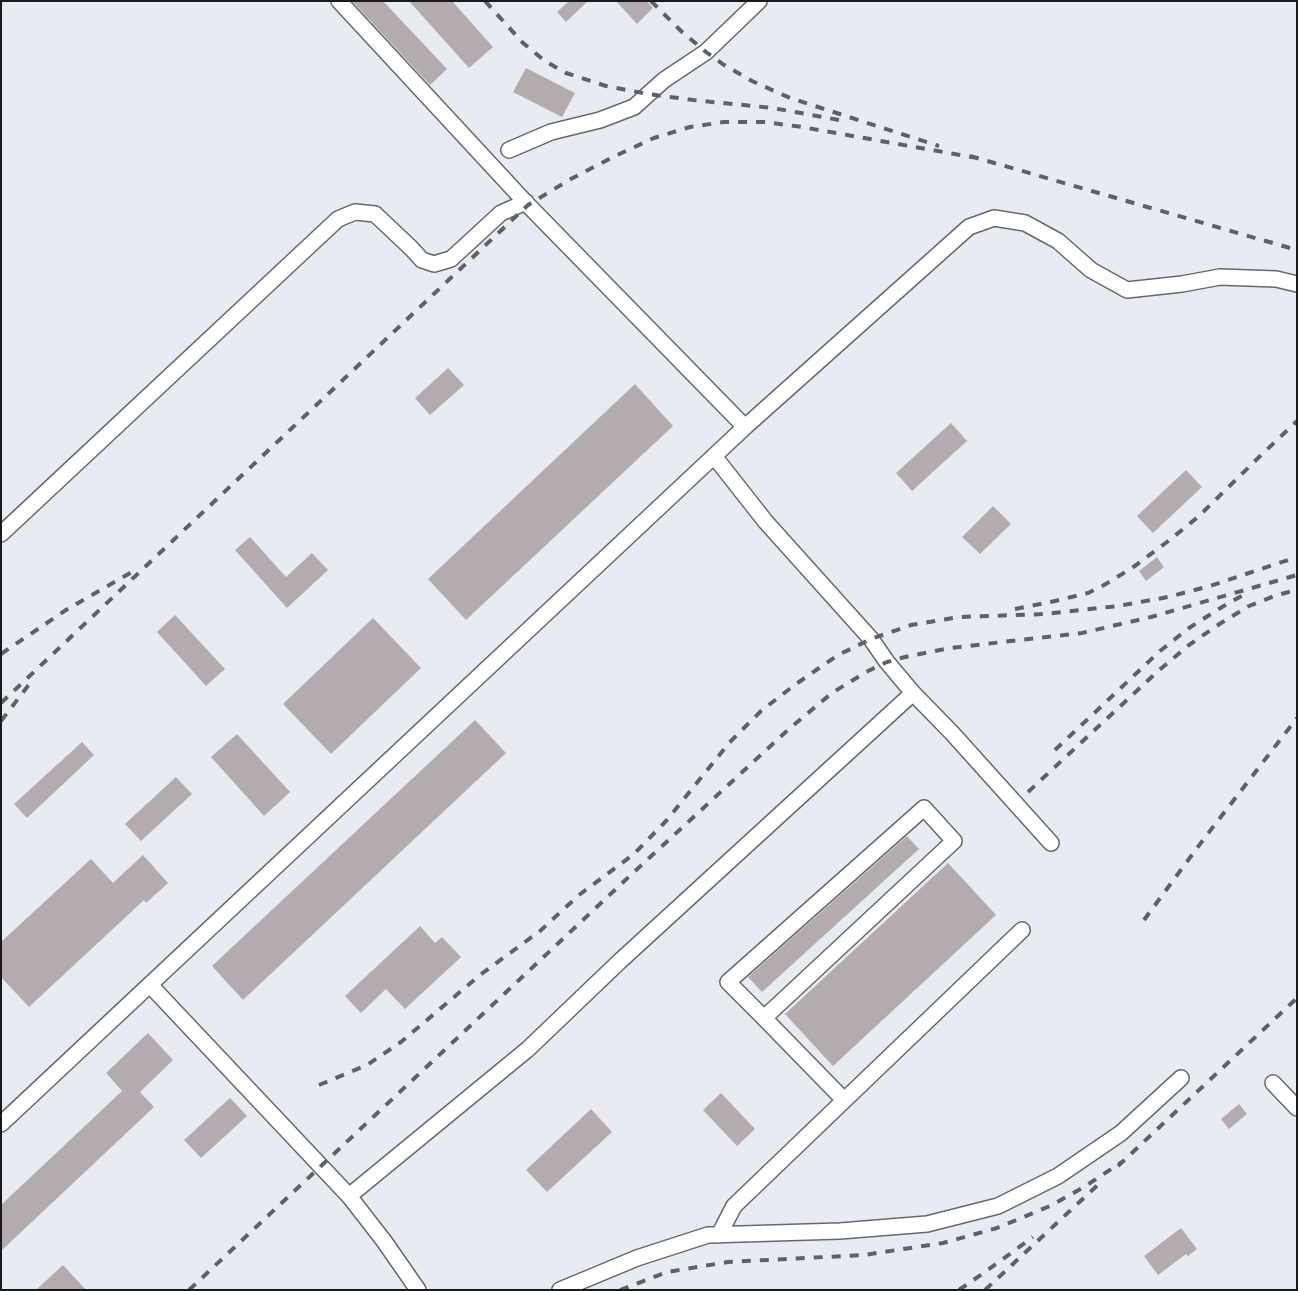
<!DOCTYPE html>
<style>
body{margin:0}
#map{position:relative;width:1298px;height:1291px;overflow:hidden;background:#e8ecf2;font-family:Inter,sans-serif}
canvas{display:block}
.frame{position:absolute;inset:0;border:2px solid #17191b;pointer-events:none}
</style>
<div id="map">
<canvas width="1298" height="1291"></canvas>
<div class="frame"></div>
</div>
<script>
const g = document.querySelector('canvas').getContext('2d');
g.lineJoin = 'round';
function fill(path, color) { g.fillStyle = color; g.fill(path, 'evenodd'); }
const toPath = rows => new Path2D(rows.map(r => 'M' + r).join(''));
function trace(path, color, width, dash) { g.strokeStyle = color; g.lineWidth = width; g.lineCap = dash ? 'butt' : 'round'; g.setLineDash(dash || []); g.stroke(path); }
const building = toPath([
 [352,1,383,1,447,69,430,85],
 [409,1,452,1,493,47,469,68],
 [569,1,588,1,566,22,557,12],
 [616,1,647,1,653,8,637,24],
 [526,68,575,93,562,117,513,92],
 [448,368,464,385,430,415,415,398],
 [635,384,673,426,466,620,428,579],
 [951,423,967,441,912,491,896,473],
 [1186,470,1202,487,1153,533,1137,516],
 [993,506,1011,524,980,554,962,537],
 [250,537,286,577,312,553,328,570,287,608,235,550],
 [1157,557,1164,567,1146,581,1139,571],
 [175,615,225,669,206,686,157,632],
 [373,618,421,668,331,754,283,704],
 [475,720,506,753,243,1000,212,966],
 [237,734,290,792,264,816,211,757],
 [82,742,94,755,27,818,14,804],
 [176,777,192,794,141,841,125,824],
 [907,836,919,849,762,992,748,977],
 [143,855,168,883,146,903,144,900,29,1007,1,977,1,942,91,859,113,883],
 [948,863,996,915,833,1066,785,1014],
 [420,926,435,943,442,937,461,957,405,1009,386,989,361,1013,345,996],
 [148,1033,173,1060,140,1092,154,1107,1,1251,1,1205,122,1091,106,1073],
 [721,1093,755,1129,737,1146,703,1110],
 [230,1098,247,1116,201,1158,184,1140],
 [1239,1104,1247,1114,1229,1129,1221,1119],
 [591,1109,612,1132,547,1192,526,1170],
 [1181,1228,1197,1249,1188,1256,1186,1254,1158,1275,1144,1256],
 [63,1265,86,1290,36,1290]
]);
const minor = toPath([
 [339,1,528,205,745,427],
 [509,150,551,132,600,120,634,107,664,80,706,52,759,1],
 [714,456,765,521,871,639,887,662,913,693,952,733,1051,843],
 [1,534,338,219,355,212,375,214,411,248,422,260,434,264,451,259,501,213,526,202],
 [150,985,349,1196,384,1241,418,1290],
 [764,1018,728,982,924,808,954,841,764,1018,844,1100],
 [1273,1083,1297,1108],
 [1,1124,745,427,969,227,994,218,1025,223,1058,241,1091,270,1127,290,1182,284,1220,277,1276,279,1297,284],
 [349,1196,528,1049,620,961,913,693],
 [719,1235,734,1206,1022,930],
 [560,1290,637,1258,708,1235,840,1231,927,1224,998,1206,1058,1176,1121,1133,1181,1078]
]);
const rail = toPath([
 [485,1,523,43,545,61,566,73,606,86,648,94,693,100,773,108,839,120],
 [651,1,681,31,706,52,724,65,752,81,790,98,939,146],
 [970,156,1297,250],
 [1015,609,1055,601,1088,593,1104,585,1132,568,1167,542,1198,517,1255,461,1297,421],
 [1,654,66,610,137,569],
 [1,703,528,205,569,180,613,157,654,138,690,127,724,122,765,122,802,127,977,158],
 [1,721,31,682],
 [1055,750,1160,651,1189,628,1222,607,1245,594],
 [1028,792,1157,672,1189,645,1221,623,1249,606,1277,595,1297,590],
 [1144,920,1203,840,1297,718],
 [319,1085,367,1065,401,1042,480,975,540,931,579,895,634,854,666,821,729,743,761,711,796,684,838,655,871,639,911,625,959,617,1045,614,1118,606,1168,597,1210,586,1297,557],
 [1118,1166,1297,998],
 [189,1290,634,872,790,728,832,693,866,672,887,662,905,657,950,648,1082,633,1151,617,1297,575],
 [620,1290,667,1272,728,1262,864,1255,943,1243,997,1228,1050,1206,1084,1187,1122,1162],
 [959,1290,985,1272,1033,1237],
 [985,1290,1102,1181]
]);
fill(building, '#b4abae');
trace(minor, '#65696e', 18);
trace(minor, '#fff', 15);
trace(rail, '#5f6265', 4, [9, 9]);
</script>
